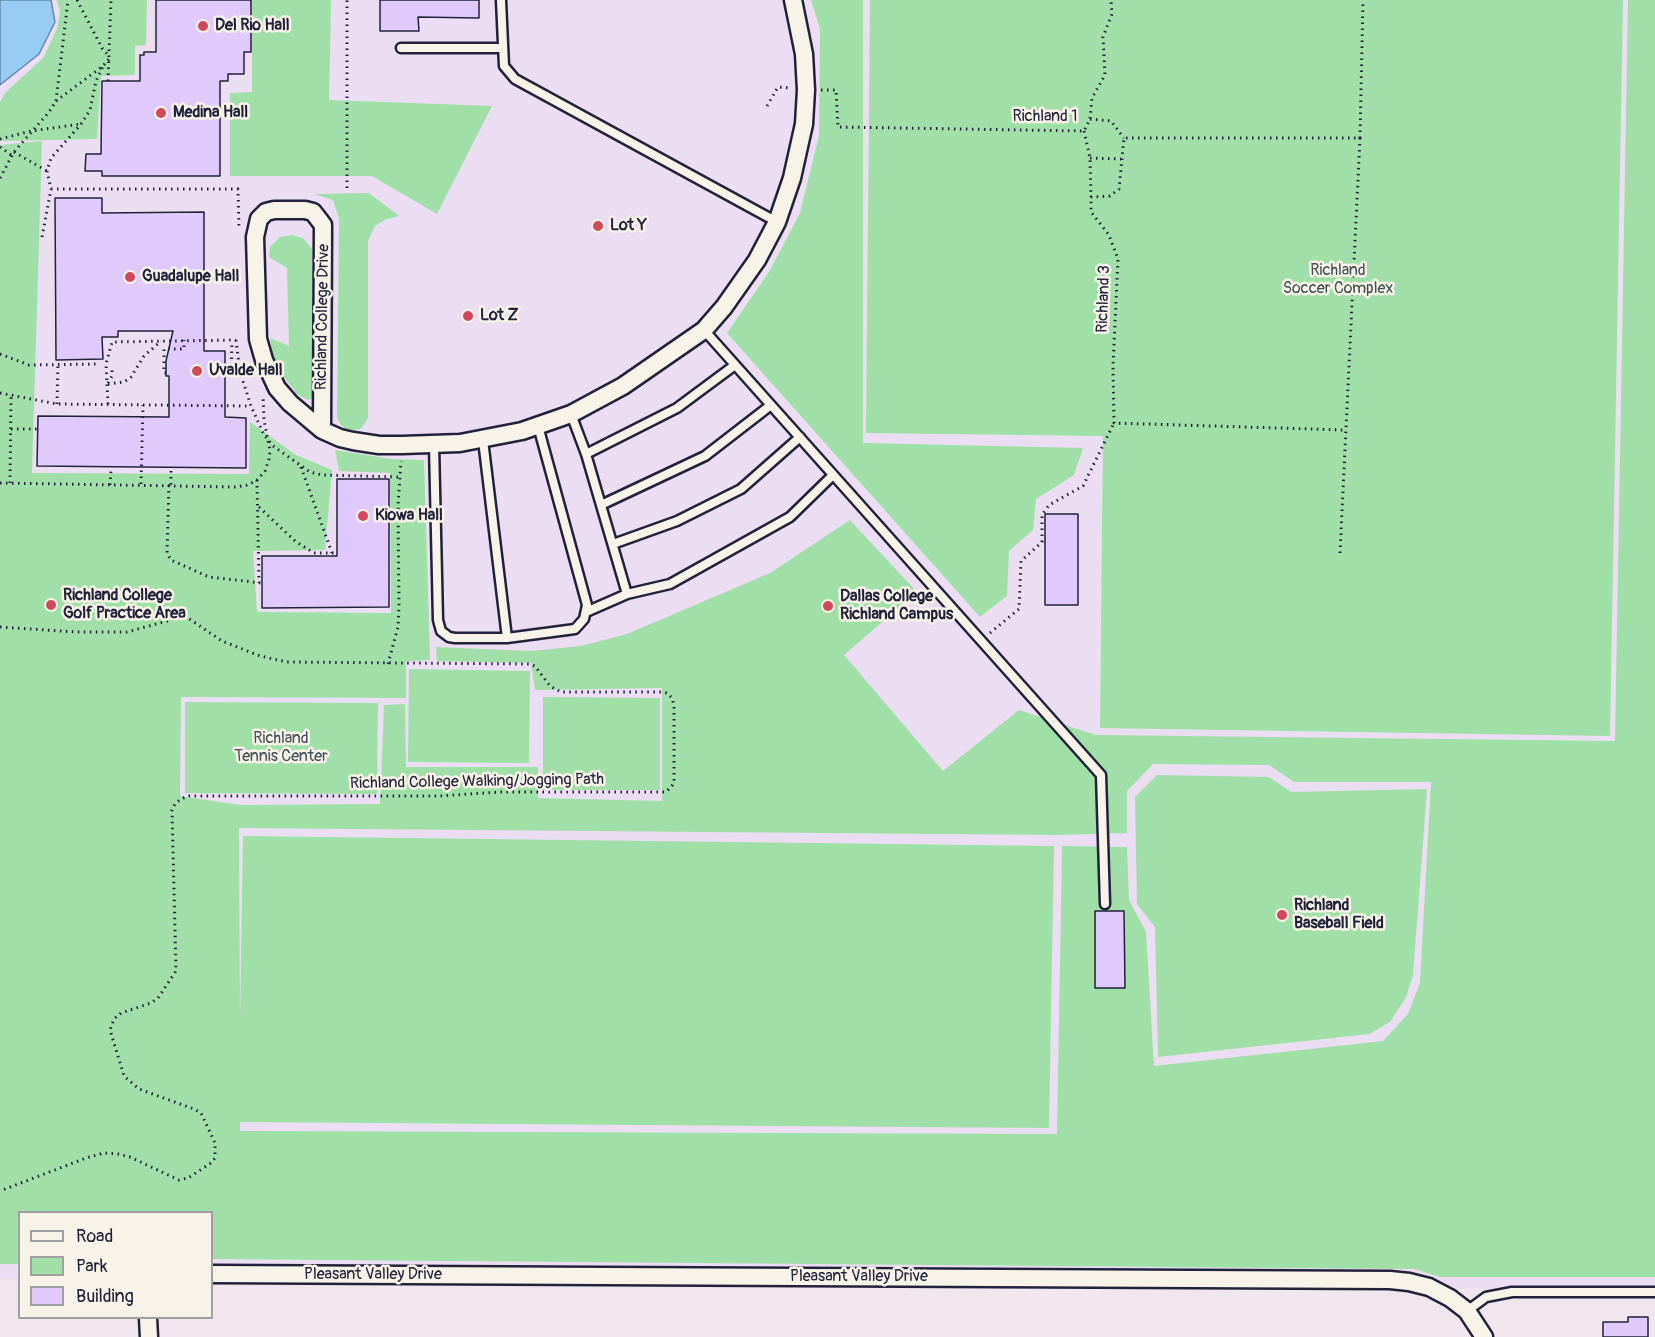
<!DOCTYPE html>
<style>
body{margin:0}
#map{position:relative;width:1655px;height:1337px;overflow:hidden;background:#f0e7ee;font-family:Pangolin,sans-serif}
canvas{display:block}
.legend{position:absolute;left:18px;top:1211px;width:195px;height:108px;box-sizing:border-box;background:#f7f3e8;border:2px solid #a29fa3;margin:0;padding:8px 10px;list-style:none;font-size:18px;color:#22223b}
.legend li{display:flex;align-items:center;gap:12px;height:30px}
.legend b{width:30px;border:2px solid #a29fa3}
</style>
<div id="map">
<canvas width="1655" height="1337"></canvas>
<ul class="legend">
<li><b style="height:8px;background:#f7f3e8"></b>Road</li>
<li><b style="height:16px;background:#a0dfa8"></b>Park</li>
<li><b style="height:16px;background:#e0cafb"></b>Building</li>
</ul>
</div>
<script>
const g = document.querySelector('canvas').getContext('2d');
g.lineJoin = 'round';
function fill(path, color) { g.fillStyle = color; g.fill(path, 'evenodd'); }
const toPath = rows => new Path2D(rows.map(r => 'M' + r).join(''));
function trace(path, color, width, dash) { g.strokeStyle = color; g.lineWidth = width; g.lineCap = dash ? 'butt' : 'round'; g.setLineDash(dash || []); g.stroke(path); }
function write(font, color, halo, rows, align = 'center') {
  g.font = font + ' Pangolin,sans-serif'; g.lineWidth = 5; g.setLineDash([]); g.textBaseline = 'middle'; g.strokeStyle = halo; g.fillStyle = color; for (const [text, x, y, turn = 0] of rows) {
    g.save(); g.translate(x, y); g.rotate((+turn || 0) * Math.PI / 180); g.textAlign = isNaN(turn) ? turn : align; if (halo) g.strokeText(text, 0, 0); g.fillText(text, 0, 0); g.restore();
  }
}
const built = toPath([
 [0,0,1655,0,1655,1290,212,1280,212,1212,20,1212,19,1279,0,1279]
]);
const green = toPath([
 [57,0,147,0,146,45,135,46,135,75,101,76,97,139,0,141,0,102,6,92,43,58,57,29,60,12],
 [252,0,331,0,329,100,492,106,437,214,372,176,230,176,230,93,252,92],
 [811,0,863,0,863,443,1083,448,1074,475,1036,499,1033,530,1009,551,1007,596,980,617,727,333,769,272,800,213,819,136,820,29],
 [870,0,1623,0,1610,736,1100,728,1103,436,866,433],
 [1628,0,1655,0,1655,1277,1440,1277,1414,1269,212,1259,212,1212,20,1212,19,1264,0,1264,0,145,42,141,32,473,249,474,250,422,296,455,332,470,325,550,253,551,257,612,391,613,390,473,339,471,335,450,391,459,424,460,430,660,406,661,406,698,181,697,180,796,240,805,380,804,384,705,405,704,406,767,538,767,538,798,662,801,662,688,535,690,531,663,437,661,436,647,531,651,581,646,627,634,770,573,850,520,917,592,844,655,943,771,1019,710,1096,735,1615,741],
 [1153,764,1269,765,1294,782,1431,782,1420,983,1408,1014,1383,1041,1154,1066,1146,932,1129,900,1127,847,1062,846,1057,1134,240,1131,240,1122,1049,1128,1054,846,243,836,240,1022,239,828,1058,835,1127,833,1127,791],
 [369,193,399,216,387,219,375,226,368,241,368,418,361,429,353,430,346,429,341,425,337,418,339,219,333,200,314,194],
 [292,235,303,238,312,249,313,398,308,400,297,394,283,375,272,353,270,338,289,346,287,268,269,257,270,247,280,237],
 [409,669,530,671,529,763,408,762],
 [543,697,660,698,660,790,543,790],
 [185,702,378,703,377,794,185,793],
 [1157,775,1269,777,1291,792,1427,789,1413,975,1406,997,1390,1022,1369,1034,1158,1057,1155,927,1137,904,1135,797]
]);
const water = toPath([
 [0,0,51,0,55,22,39,54,0,85,0,0]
]);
const building = toPath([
 [156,0,251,0,251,52,244,52,244,74,228,74,228,81,220,81,220,176,102,176,102,171,85,171,86,154,101,154,102,81,140,81,140,55,144,55,144,52,156,52,156,0],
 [380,0,479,0,479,18,418,17,419,31,380,31,380,0],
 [55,198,102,198,102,213,204,212,204,351,225,351,225,417,246,418,246,468,37,466,38,416,169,417,169,376,166,376,166,361,173,331,118,331,118,337,102,337,103,359,56,360,55,198],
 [337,479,389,479,389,607,262,608,262,556,337,556,337,479],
 [1045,514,1078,514,1078,605,1045,605,1045,514],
 [1095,911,1124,911,1125,988,1095,988,1095,911],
 [1628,1317,1648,1317,1648,1337,1603,1337,1603,1322,1628,1322,1628,1317]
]);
const path = toPath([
 [77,0,102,48,109,56],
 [108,81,111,0],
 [821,90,836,90,838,127,1084,131,1090,119,1092,98,1105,75,1103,37,1112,14,1111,0],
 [56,101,103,66,110,58],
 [767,106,778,87,789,88],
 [1090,119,1111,121,1124,138],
 [1084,131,1090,158,1091,197],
 [1360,138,1363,0],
 [0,139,31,131,81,124],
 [0,147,11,155],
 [14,152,47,171],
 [1090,158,1121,159],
 [0,178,14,152,49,112,56,101,68,0],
 [347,188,347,0],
 [51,189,238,189,239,230],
 [42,237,51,189,47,171,51,158,81,124,90,110,96,81,103,66],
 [236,340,240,372,251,406,264,435,273,446,310,472,322,475,400,477],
 [0,354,29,365,100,364],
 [166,373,164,373,164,349,184,349,184,340],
 [229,375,231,375,232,341],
 [108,383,112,376,112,368],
 [108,384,124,382,131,377,144,356,161,341],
 [0,393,57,404,251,406],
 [57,404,58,363],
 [108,404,106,364,112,342,236,340],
 [11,429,38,429],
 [301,467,332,553],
 [171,471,171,485],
 [257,480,259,583],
 [0,483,236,487,248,485,257,480,265,471,269,459,270,451,264,420,263,396],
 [10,483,11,395],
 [141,484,143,405],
 [110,485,111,470],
 [169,485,167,553,171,560,209,577,262,583],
 [259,507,295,541,314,553,337,553],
 [1340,553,1360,138,1124,138,1119,189,1110,196,1091,197,1091,212,1109,235,1118,259,1113,366,1114,423,1344,430],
 [0,627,76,632,127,632,182,617,188,618,222,641,260,656,287,662,529,664,535,666,550,686,561,692,661,692,667,693,672,698,674,705,674,781,672,786,666,792,501,792,439,796,189,796,181,799,175,804,172,810,176,971,158,998,151,1003,121,1013,114,1019,110,1030,124,1076,139,1089,194,1109,201,1113,215,1143,215,1158,211,1163,188,1178,179,1180,130,1157,118,1154,104,1153,86,1158,0,1191],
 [990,633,1019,609,1021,561,1042,542,1042,515,1049,505,1083,486,1114,423],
 [388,664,398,627,399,607,398,506,401,461]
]);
const service = toPath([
 [501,0,504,66,515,79,777,222],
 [401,48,502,48],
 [704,330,1101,775,1105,904],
 [571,414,586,454,677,408,735,365],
 [483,440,507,638],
 [434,445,438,620,441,631,449,637,455,638,507,638,575,629,584,619,587,605,538,426],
 [586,454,627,594,670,584,790,517,833,475],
 [601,505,705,456,771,405],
 [613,544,677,521,741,489,800,437],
 [586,612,627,594],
 [1467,1311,1486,1297,1512,1292,1655,1292]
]);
const minor = toPath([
 [274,210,305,210,313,212,323,225,322,430,290,403,277,388,264,360,258,339,255,237,259,219,266,212,274,210],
 [322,430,340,438,353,441,379,445,402,445,460,443,522,431,571,414,623,386,704,330,724,307,757,260,777,222,792,178,804,124,806,90,804,54,793,0],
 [212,1274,1390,1280,1409,1282,1429,1287,1450,1298,1467,1311,1484,1337],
 [148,1318,149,1337]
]);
const markers = [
 [203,26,6,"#d1495b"],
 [161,113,6,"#d1495b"],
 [598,226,6,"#d1495b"],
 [130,277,6,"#d1495b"],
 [468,316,6,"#d1495b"],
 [197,371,6,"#d1495b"],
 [363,516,6,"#d1495b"],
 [51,605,6,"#d1495b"],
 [828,606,6,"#d1495b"],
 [1282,915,6,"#d1495b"]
];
const poiNames = [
 ["Del Rio Hall",215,26],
 ["Medina Hall",173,113],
 ["Lot Y",610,226],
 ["Guadalupe Hall",142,277],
 ["Lot Z",480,316],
 ["Uvalde Hall",209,371],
 ["Kiowa Hall",375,516],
 ["Richland College",63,596],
 ["Golf Practice Area",63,614],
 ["Dallas College",840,597],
 ["Richland Campus",840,615],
 ["Richland",1294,906],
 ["Baseball Field",1294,924]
];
const streetNames = [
 ["Richland 1",1045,117],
 ["Richland 3",1104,299,-88],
 ["Richland College Drive",323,317,-89],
 ["Richland College Walking/Jogging Path",477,782,-1],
 ["Pleasant Valley Drive",373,1275],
 ["Pleasant Valley Drive",859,1277]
];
const parkNames = [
 ["Richland",1338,271],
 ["Soccer Complex",1338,289],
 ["Richland",281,739],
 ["Tennis Center",281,757]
];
fill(built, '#ebdef2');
fill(green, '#a0dfa8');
fill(water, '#96cbf4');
trace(water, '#6887aa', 1.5);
fill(building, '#e0cafb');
trace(building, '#22223b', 1.5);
trace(service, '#22223b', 13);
trace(minor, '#22223b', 21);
trace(path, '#22223b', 3, [1.5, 4.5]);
trace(service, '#f7f3e8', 8);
trace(minor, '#f7f3e8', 16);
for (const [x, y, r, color] of markers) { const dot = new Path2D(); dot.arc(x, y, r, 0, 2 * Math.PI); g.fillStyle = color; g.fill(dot); trace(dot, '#f7f3e8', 2); }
write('bold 16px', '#22223b', '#f7f3e8', poiNames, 'left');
write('16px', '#22223b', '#f7f3e8', streetNames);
write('16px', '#425156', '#f7f3e8', parkNames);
</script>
